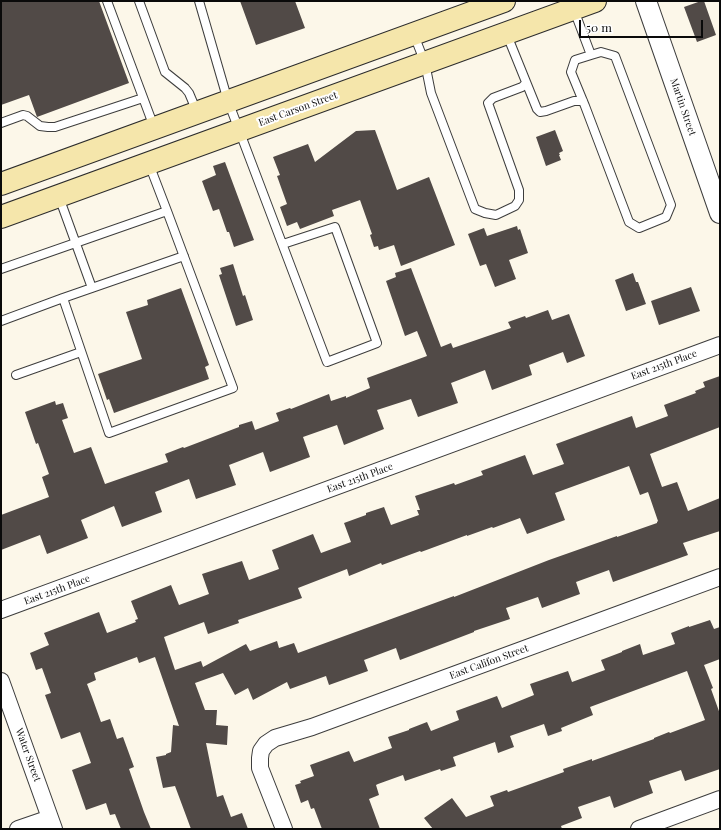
<!DOCTYPE html>
<style>
body{margin:0}
#map{position:relative;width:721px;height:830px;overflow:hidden;background:#fcf7e9;font-family:"Playfair Display",serif}
canvas{display:block}
.frame{position:absolute;inset:0;border:2px solid #0a0a0a;pointer-events:none}
.scale{position:absolute;left:579px;top:20px;width:124px;height:18px;box-sizing:border-box;border:2px solid #0a0a0a;border-top:0;padding-left:5px;font-size:12px;line-height:14px;white-space:nowrap;color:#0a0a0a;-webkit-text-stroke:3px #fff;paint-order:stroke}
</style>
<div id="map">
<canvas width="721" height="830"></canvas>
<div class="frame"></div>
<div class="scale">50 m</div>
</div>
<script>
const g = document.querySelector('canvas').getContext('2d');
g.lineJoin = 'round';
function fill(path, color) { g.fillStyle = color; g.fill(path, 'evenodd'); }
const toPath = rows => new Path2D(rows.map(r => 'M' + r).join(''));
function trace(path, color, width, dash) { g.strokeStyle = color; g.lineWidth = width; g.lineCap = dash ? 'butt' : 'round'; g.setLineDash(dash || []); g.stroke(path); }
function write(font, color, halo, rows, align = 'center') {
  g.font = font + ' "Playfair Display",serif'; g.lineWidth = 4; g.setLineDash([]); g.textBaseline = 'middle'; g.strokeStyle = halo; g.fillStyle = color; for (const [text, x, y, turn = 0] of rows) {
    g.save(); g.translate(x, y); g.rotate((+turn || 0) * Math.PI / 180); g.textAlign = isNaN(turn) ? turn : align; if (halo) g.strokeText(text, 0, 0); g.fillText(text, 0, 0); g.restore();
  }
}
const building = toPath([
 [1,1,99,1,129,83,37,117,29,95,1,105],
 [240,1,295,1,305,28,256,45],
 [701,1,704,1,716,35,697,42,684,7],
 [375,130,397,190,429,177,455,245,401,266,394,245,379,250,378,246,374,247,370,235,372,234,360,200,332,210,334,216,300,229,297,222,287,226,280,207,287,204,277,176,280,175,273,157,308,144,315,162,356,131],
 [555,130,563,151,559,153,560,155,559,155,561,160,546,166,536,137],
 [225,162,254,240,234,247,229,232,227,232,219,209,213,211,202,181,216,175,213,166],
 [517,226,518,230,520,229,528,253,509,260,516,279,495,287,486,264,480,266,468,234,484,228,487,236],
 [233,264,243,296,245,295,253,320,236,326,219,275,222,274,220,268],
 [411,268,441,347,451,343,453,348,511,328,508,322,525,316,526,318,548,310,552,320,569,314,585,356,567,363,563,352,529,365,532,375,492,390,485,370,451,383,458,403,418,417,411,399,377,410,384,429,344,445,337,425,303,437,310,457,270,472,263,452,229,465,236,485,196,499,189,479,155,492,162,512,122,527,114,506,81,520,88,538,47,554,40,535,1,550,1,515,49,497,42,477,49,474,38,443,36,444,25,412,55,401,56,405,63,403,68,418,62,420,74,453,91,447,105,484,168,462,165,454,183,447,184,448,239,427,239,425,252,421,255,430,279,421,276,413,290,408,291,409,329,394,331,401,346,396,346,398,370,388,367,378,427,356,417,331,405,336,386,281,396,277,395,273],
 [633,273,636,282,638,282,646,304,626,311,615,280],
 [691,287,700,311,659,325,651,301],
 [181,288,209,365,205,367,209,379,114,413,109,399,107,400,98,374,142,359,126,312,148,305,147,300],
 [720,376,720,427,650,454,662,487,677,482,688,511,720,498,720,531,683,543,688,555,613,582,609,570,576,582,580,594,542,608,538,597,506,608,510,619,474,631,474,632,453,640,400,660,396,648,364,660,368,671,329,685,326,676,290,689,287,682,253,700,248,688,235,695,223,673,195,683,205,710,217,710,216,725,228,726,227,745,206,743,217,797,223,795,231,817,242,813,248,829,191,829,175,786,163,788,156,757,166,755,166,754,171,752,173,725,179,726,155,657,139,663,137,657,94,673,96,680,87,684,92,697,101,722,110,719,117,739,123,737,134,767,129,769,144,812,151,829,121,829,115,814,110,815,106,803,86,810,72,770,91,763,80,732,61,739,45,695,51,693,42,668,36,670,30,653,49,645,44,633,99,612,107,633,136,622,135,620,138,619,131,601,171,585,179,605,209,594,202,574,242,561,249,580,279,569,272,550,313,534,321,553,351,542,344,523,366,515,366,513,384,507,391,525,419,515,417,510,420,510,415,496,454,483,455,485,483,475,481,471,525,455,533,475,564,464,556,444,632,416,636,428,668,416,664,405,696,393,695,391,705,387,703,382],
 [629,466,640,495,648,492,658,521,657,522,657,523,617,537,617,536,549,560,454,597,454,596,372,626,298,653,294,643,279,648,277,641,250,651,246,644,203,667,201,661,175,670,164,637,204,622,208,634,239,623,238,620,302,598,298,588,347,569,349,576,381,563,382,565,420,551,421,552,467,535,467,536,492,527,493,528,520,518,527,534,565,520,555,493],
 [710,620,714,629,720,627,720,659,704,665,713,688,711,689,720,714,720,769,685,781,681,770,649,781,653,793,614,808,610,796,578,807,582,818,561,826,562,829,433,829,424,818,452,798,466,817,494,806,490,796,507,790,508,792,564,772,563,769,592,759,592,761,654,739,654,738,669,732,670,733,705,720,687,671,590,707,593,715,561,728,562,731,548,736,544,724,510,736,514,747,498,753,495,742,453,757,456,766,441,771,440,769,405,781,403,775,378,784,376,785,379,795,369,799,380,829,322,829,314,808,311,809,308,800,301,803,295,785,301,783,300,781,314,776,310,765,349,751,354,762,392,748,388,737,409,730,409,729,427,722,431,731,459,720,456,711,497,696,502,708,534,695,530,684,568,671,572,682,605,670,601,660,622,652,622,651,640,644,643,655,675,644,671,633,689,626,689,627]
]);
const service = toPath([
 [107,1,154,127],
 [139,1,165,72,185,88,189,93,197,112],
 [199,1,228,101,327,362,377,343,335,227,283,244],
 [574,10,591,55,601,52,615,56,671,205,666,217,639,228,629,222,585,106,571,72,575,60,591,55],
 [414,35,425,63,431,93,475,209,485,213,496,215,515,206,519,200,519,190,488,103,493,98,522,87,526,83],
 [507,35,537,109,540,112,546,111,574,101,583,101],
 [1,123,23,115,27,116,40,126,48,127,55,127,143,98],
 [149,164,167,211,233,388,109,433,63,298,184,256],
 [59,197,92,288],
 [1,269,167,211],
 [1,321,63,298],
 [16,375,81,352]
]);
const minor = toPath([
 [1,610,720,345],
 [1,681,54,829],
 [18,829,50,818],
 [284,829,260,768,260,758,261,751,266,744,275,738,312,727,720,577],
 [639,829,720,799]
]);
const tertiary = toPath([
 [646,1,720,213]
]);
const secondary = toPath([
 [1,184,504,1],
 [1,217,595,1]
]);
const streetNames = [
 ["Martin Street",683,107,71],
 ["East Carson Street",298,109,-20],
 ["East 215th Place",664,365,-20],
 ["East 215th Place",360,478,-20],
 ["East 215th Place",57,590,-20],
 ["East Califon Street",489,662,-20],
 ["Water Street",28,755,70]
];
fill(building, '#514a47');
trace(service, '#3d3d3d', 10);
trace(minor, '#3d3d3d', 18);
trace(tertiary, '#3d3d3d', 22);
trace(secondary, '#2c2c2c', 24);
trace(service, '#fff', 8);
trace(minor, '#fff', 16);
trace(tertiary, '#fff', 20);
trace(secondary, '#f5e6ab', 22);
write('10px', '#0a0a0a', '#fff', streetNames);
</script>
